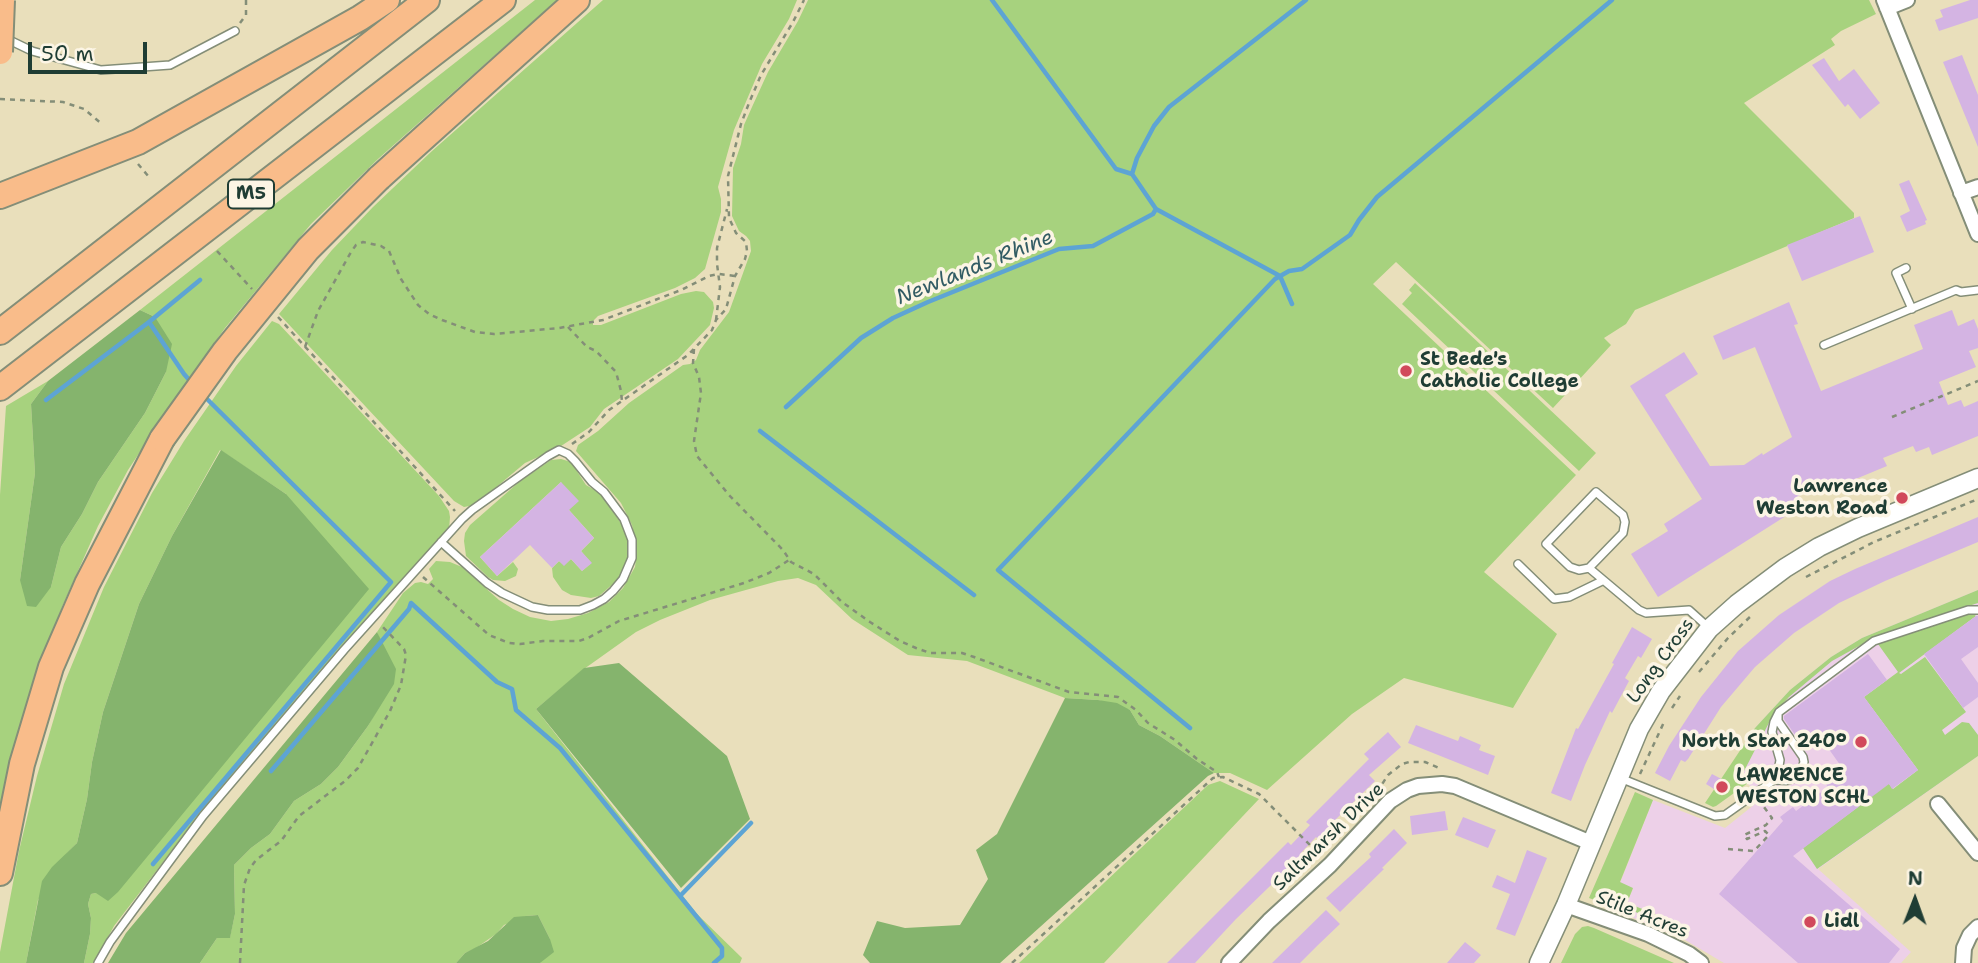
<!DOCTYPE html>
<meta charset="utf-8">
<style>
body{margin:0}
#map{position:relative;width:1978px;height:963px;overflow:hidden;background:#e9dfbb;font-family:"Shantell Sans",sans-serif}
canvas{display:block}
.north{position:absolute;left:1880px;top:865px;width:70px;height:70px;-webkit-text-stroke:5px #fcf5e5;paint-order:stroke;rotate:1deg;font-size:19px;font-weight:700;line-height:28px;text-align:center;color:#1f3d34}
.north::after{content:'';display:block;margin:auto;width:24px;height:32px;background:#1f3d34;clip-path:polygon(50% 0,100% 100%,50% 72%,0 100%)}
.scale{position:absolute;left:28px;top:42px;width:119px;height:32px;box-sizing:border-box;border:4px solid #1f3d34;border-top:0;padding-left:9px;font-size:21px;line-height:24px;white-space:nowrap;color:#1f3d34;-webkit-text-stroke:5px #fcf5e5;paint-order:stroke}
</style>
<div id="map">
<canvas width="1978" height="963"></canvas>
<div class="north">N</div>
<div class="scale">50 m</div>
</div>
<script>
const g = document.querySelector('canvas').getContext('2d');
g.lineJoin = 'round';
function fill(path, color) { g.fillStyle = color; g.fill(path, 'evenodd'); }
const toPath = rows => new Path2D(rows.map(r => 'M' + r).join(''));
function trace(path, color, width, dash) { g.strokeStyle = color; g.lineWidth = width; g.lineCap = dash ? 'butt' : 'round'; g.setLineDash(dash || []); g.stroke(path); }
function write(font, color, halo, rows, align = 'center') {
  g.font = font + ' "Shantell Sans",sans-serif'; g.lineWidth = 7; g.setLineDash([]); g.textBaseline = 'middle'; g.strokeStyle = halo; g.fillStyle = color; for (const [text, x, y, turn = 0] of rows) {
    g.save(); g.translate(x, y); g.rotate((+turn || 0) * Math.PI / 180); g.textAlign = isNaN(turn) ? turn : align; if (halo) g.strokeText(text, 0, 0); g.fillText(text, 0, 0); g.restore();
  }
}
const built = toPath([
 [1978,590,1978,756,1818,869,1911,952,1901,963,1724,963,1685,940,1622,913,1633,889,1620,883,1653,800,1725,828,1760,800,1742,775,1755,728,1790,690,1831,657,1862,638]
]);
const green = toPath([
 [535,0,557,0,378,159,311,224,225,328,181,390,128,470,98,526,62,607,36,678,16,742,0,807,0,495,6,406,48,381,31,404,35,473,20,580,51,587,61,547,82,514,98,482,145,413,166,372,155,317,140,310],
 [603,0,797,0,789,19,762,64,734,130,718,187,721,199,721,212,705,269,695,278,675,288,598,316,593,321,593,325,601,325,681,294,696,291,704,292,713,302,714,308,710,325,678,359,604,409,590,427,558,448,525,463,475,505,464,507,454,501,279,314,332,250,373,207,432,151],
 [808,0,1869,0,1876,14,1841,31,1831,39,1835,45,1744,103,1854,213,1854,218,1635,310,1626,324,1604,338,1611,345,1553,408,1396,262,1373,284,1576,475,1484,572,1557,634,1513,708,1404,678,1352,714,1267,790,1230,773,1214,773,1160,736,1139,725,1130,710,1098,700,1065,698,967,661,908,655,852,619,816,585,798,578,778,581,710,600,660,620,636,632,584,669,536,709,697,914,742,958,740,963,538,963,540,963,550,939,538,915,526,916,504,925,496,934,476,948,465,953,456,963,200,963,217,938,230,937,235,914,234,865,251,848,270,834,294,801,321,784,338,767,368,726,379,706,384,649,377,632,403,593,415,583,421,582,428,584,433,579,429,569,436,561,450,562,462,567,499,600,513,609,530,617,551,621,568,619,588,613,609,602,623,588,635,567,637,550,632,525,621,503,576,451,578,445,598,431,629,403,683,365,690,364,696,360,700,350,729,312,751,251,750,241,746,236,739,231,732,216,733,168,741,144,744,125,752,107,768,72,798,21],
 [1415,283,1596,453,1579,471,1402,304,1412,293,1409,290],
 [272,321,279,324,439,496,449,511,450,517,449,530,392,591,319,675,170,853,114,926,94,963,84,963,90,934,91,918,88,904,91,894,96,893,286,494,220,450,172,536,139,604,103,712,92,762,87,799,77,843,67,853,38,900,26,963,0,963,0,952,19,851,37,776,64,684,104,587,152,493,184,441,236,366],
 [561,459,571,462,586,485,600,493,625,529,629,540,631,554,621,577,599,596,591,598,571,595,562,590,553,577,552,568,559,561,564,565,571,559,582,571,591,563,581,551,594,538,569,510,561,482,480,557,497,576,513,562,518,569,516,576,505,581,493,580,488,577,466,556,464,541,465,533,470,525,519,482,551,460],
 [1978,590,1978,603,1879,635,1832,661,1789,697,1773,715,1742,775,1748,783,1716,806,1713,807,1705,803,1755,728,1790,690,1831,657,1862,638],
 [1972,613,1976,616,1899,673,1901,674,1925,657,1966,712,1942,730,1945,735,1962,722,1969,723,1978,735,1978,756,1817,869,1803,848,1870,798,1883,776,1893,789,1918,770,1864,697,1898,672,1878,644],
 [1220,781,1259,799,1104,963,1019,963,1208,785],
 [1635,792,1653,800,1620,882,1633,888,1627,903,1686,926,1683,929,1624,908,1611,906,1589,898],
 [1588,926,1594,928,1674,963,1561,963,1575,934,1582,927]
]);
const forest = toPath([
 [140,310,155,317,172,344,166,372,145,413,98,482,82,514,61,547,51,587,36,607,27,606,20,580,35,473,31,404,48,381],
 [221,450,286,494,369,589,118,892,108,901,96,893,91,894,88,904,91,918,90,934,84,963,26,963,42,881,52,867,77,843,87,799,92,762,103,712,139,604,172,536],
 [377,632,396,669,394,684,368,726,338,767,321,784,294,801,270,834,251,848,234,865,235,914,230,938,217,938,200,963,108,963,126,933],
 [619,663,727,756,750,819,681,888,536,709,584,668],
 [1065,698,1098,700,1117,703,1130,710,1139,725,1160,736,1214,773,1208,776,1000,963,870,963,863,955,877,921,905,928,960,925,988,879,976,850,997,834],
 [538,915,550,939,554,952,540,963,456,963,465,953,488,941,514,917]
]);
const stream = toPath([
 [992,0,1116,169,1132,174],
 [1156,209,1280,276,1292,304],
 [149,322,200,280],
 [46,400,149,322,184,374,191,382],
 [786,407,861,338,893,318,928,302,1059,249,1093,246,1153,214,1156,209,1132,174,1137,158,1154,126,1169,107,1306,0],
 [760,431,974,595],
 [1190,728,998,570,1275,279,1289,271,1302,269,1350,235,1359,220,1377,197,1612,0],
 [271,771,409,609,411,603,497,682,512,689,516,710,560,748,722,948,722,956,714,963],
 [153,864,391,582,204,396],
 [680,896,751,823]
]);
const building = toPath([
 [1970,0,1978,0,1978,18,1939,31,1935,20,1943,17,1940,10],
 [1962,55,1978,95,1978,147,1943,62],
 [1824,58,1839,81,1854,69,1880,103,1860,119,1848,104,1845,107,1812,65],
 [1909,180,1927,220,1925,221,1926,224,1907,232,1900,216,1910,211,1899,184],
 [1860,216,1874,252,1802,281,1787,245],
 [1789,302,1798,324,1794,325,1821,391,1923,349,1914,325,1952,310,1958,326,1974,319,1978,329,1978,348,1969,351,1976,367,1939,382,1948,405,1961,400,1964,407,1978,401,1978,436,1932,455,1929,447,1916,452,1913,446,1883,458,1887,466,1834,488,1830,479,1795,498,1800,507,1658,597,1631,554,1668,531,1664,524,1702,499,1630,386,1684,352,1698,374,1665,395,1710,466,1744,465,1762,453,1763,455,1792,437,1755,347,1723,360,1713,336],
 [561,482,579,501,569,510,594,538,581,551,592,563,582,571,571,559,564,566,559,561,552,568,530,545,497,576,480,557],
 [1978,517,1978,542,1885,581,1839,603,1794,633,1755,667,1721,707,1688,759,1685,762,1681,760,1670,781,1655,773,1669,746,1701,697,1738,651,1779,615,1830,581,1855,569],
 [1976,616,1978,616,1978,647,1961,659,1978,683,1978,697,1963,708,1924,654],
 [1632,627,1652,639,1641,658,1638,656,1625,678,1629,681,1612,713,1610,711,1585,765,1571,801,1551,793,1576,728,1578,729,1614,664,1612,663],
 [1868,654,1887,680,1864,697,1918,770,1892,789,1889,784,1793,856,1900,949,1889,963,1798,963,1719,894,1783,821,1780,817,1793,807,1796,811,1828,787,1825,783,1843,769,1816,731,1800,742,1784,719,1784,716],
 [1416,725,1458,741,1460,736,1481,745,1479,750,1495,756,1488,775,1408,743],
 [1388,732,1401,747,1369,775,1375,781,1333,822,1335,824,1320,841,1316,837,1300,854,1301,856,1236,919,1195,963,1167,963,1288,842,1291,845,1310,825,1306,822,1369,759,1364,754],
 [1712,774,1729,783,1722,794,1706,784],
 [1445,811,1448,830,1412,835,1410,816],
 [1463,817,1496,830,1488,848,1455,835],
 [1394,829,1407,843,1382,868,1384,869,1340,912,1326,898,1371,857,1369,854],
 [1527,850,1547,858,1515,936,1496,929,1510,894,1492,887,1497,875,1515,883],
 [1326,910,1340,924,1318,945,1300,963,1272,963],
 [1465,942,1481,955,1474,963,1447,963]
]);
const path = toPath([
 [240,23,246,15,246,0],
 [0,99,63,102,84,109,102,124],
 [138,164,149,177],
 [217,251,252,289],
 [278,317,455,511],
 [716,320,720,287,717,264,717,248,727,209],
 [568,327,587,347,596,351,616,372,621,391,622,402],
 [305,347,318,311,351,252,356,245,363,242,381,246,389,251,401,279,418,305,429,314,442,320,475,332,494,334,559,328,603,320,681,290,709,276,719,274,735,276],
 [694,349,693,363,699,377,701,393,694,441,697,456,729,495,783,550,791,562,814,574,842,602,870,622,900,641,916,648,930,653,962,653,974,657,1069,692,1118,697,1136,710,1148,723,1175,740,1197,759,1217,772,1219,777],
 [1892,417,1978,381],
 [572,444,589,432,609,410,688,355,712,330,716,320,726,309,735,276,745,259,747,251,746,242,736,233,729,218,728,176,741,124,749,103,761,75,793,22,804,0],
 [423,577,489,635,509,643,520,644,543,641,579,641,588,638,619,621,744,583,769,573,789,560],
 [1806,577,1874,542,1978,499],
 [1699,672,1728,638,1752,615],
 [1672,708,1680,696],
 [1640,774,1665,720],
 [1377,792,1388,775,1402,764,1409,762,1425,762,1439,768],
 [1728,849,1754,851,1769,835,1765,831,1747,839,1744,835,1766,825,1772,818,1761,803],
 [240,963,244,885,250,868,256,860,281,841,299,816,345,781,358,768,390,711,401,685,406,655,404,649,380,624],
 [1012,963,1213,778,1223,777,1259,794,1320,855]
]);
const service = toPath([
 [5,38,32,51,101,70,170,65,235,31],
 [1906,268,1896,273,1912,309],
 [1824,345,1956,290,1961,292,1978,290],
 [1518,564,1554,599,1569,597,1602,581],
 [1589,568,1623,533,1625,522,1623,515,1596,492,1546,544,1570,567,1579,570,1589,568,1639,610,1646,613,1689,610,1709,628],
 [1620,778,1715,816,1725,815,1777,778,1780,760,1772,732,1774,722,1779,712,1874,641,1968,610,1978,610],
 [1776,780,1786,781,1794,778,1801,771,1804,762,1803,757,1778,721,1778,715],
 [98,963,110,942,203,816,344,650,462,519,472,510,548,456,559,450,568,454,575,461,592,482,604,492,624,519,632,540,632,558,623,579,613,591,604,599,593,605,580,610,548,610,532,607,502,593,487,583,441,542]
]);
const minor = toPath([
 [1884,0,1978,234],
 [1887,8,1907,0],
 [1961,193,1978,187],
 [1938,804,1978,853],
 [1566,905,1648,934,1689,954,1701,963],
 [1229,963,1269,921,1330,865,1390,801,1407,790,1418,786,1442,784,1455,786,1591,843],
 [1963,963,1964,948,1970,935,1978,927]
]);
const tertiary = toPath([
 [1539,963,1566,905,1639,729,1661,691,1709,629,1737,604,1785,568,1819,547,1858,528,1978,478]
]);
const motorway = toPath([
 [379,178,577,0],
 [0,196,138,142,360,18,387,0],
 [0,332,427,0],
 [0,388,503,0],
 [0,873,22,764,51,667,87,584,162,439]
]);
const motorwayBridge = toPath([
 [0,52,2,0],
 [162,439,225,351,308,249,379,178]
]);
const markers = [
 [1406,371,7,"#d1495b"],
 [1902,498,7,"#d1495b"],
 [1861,742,7,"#d1495b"],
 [1722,787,7,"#d1495b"],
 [1810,922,7,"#d1495b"]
];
const shields = [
 [251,194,46]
];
const shieldNames = [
 ["M5",251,194]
];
const poiNames = [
 ["St Bede's",1420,360],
 ["Catholic College",1420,382],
 ["Lawrence",1888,487,"right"],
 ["Weston Road",1888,509,"right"],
 ["North Star 240°",1847,742,"right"],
 ["LAWRENCE",1736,776],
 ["WESTON SCHL",1736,798],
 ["Lidl",1824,922]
];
const streetNames = [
 ["Long Cross",1661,661,-54],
 ["Saltmarsh Drive",1329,837,-44],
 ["Stile Acres",1642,915,22]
];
const waterNames = [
 ["Newlands Rhine",975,268,-22]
];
fill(built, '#edd0e8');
fill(green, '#a7d27e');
fill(forest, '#85b46d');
trace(stream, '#5da4d4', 4.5);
fill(building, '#d4b4e3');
trace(service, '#848e78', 10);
trace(minor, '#848e78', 18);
trace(tertiary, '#848e78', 21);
trace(motorway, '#848e78', 28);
trace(path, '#848e78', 2.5, [5, 5]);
trace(service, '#fff', 7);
trace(minor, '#fff', 14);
trace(tertiary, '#fff', 18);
trace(motorway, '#f9bc8a', 24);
trace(motorwayBridge, '#848e78', 28, []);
trace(motorwayBridge, '#f9bc8a', 24);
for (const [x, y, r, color] of markers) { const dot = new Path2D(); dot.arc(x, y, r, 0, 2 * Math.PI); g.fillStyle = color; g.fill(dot); trace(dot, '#fcf5e5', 2.5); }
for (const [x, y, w] of shields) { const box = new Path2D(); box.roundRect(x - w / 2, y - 14.5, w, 29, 5); g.fillStyle = '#fcf5e5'; g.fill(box); trace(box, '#1f3d34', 2); }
write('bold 18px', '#1f3d34', null, shieldNames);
write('bold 19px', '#1f3d34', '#fcf5e5', poiNames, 'left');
write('19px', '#1f3d34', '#fcf5e5', streetNames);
write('italic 21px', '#325c64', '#fcf5e5', waterNames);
</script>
